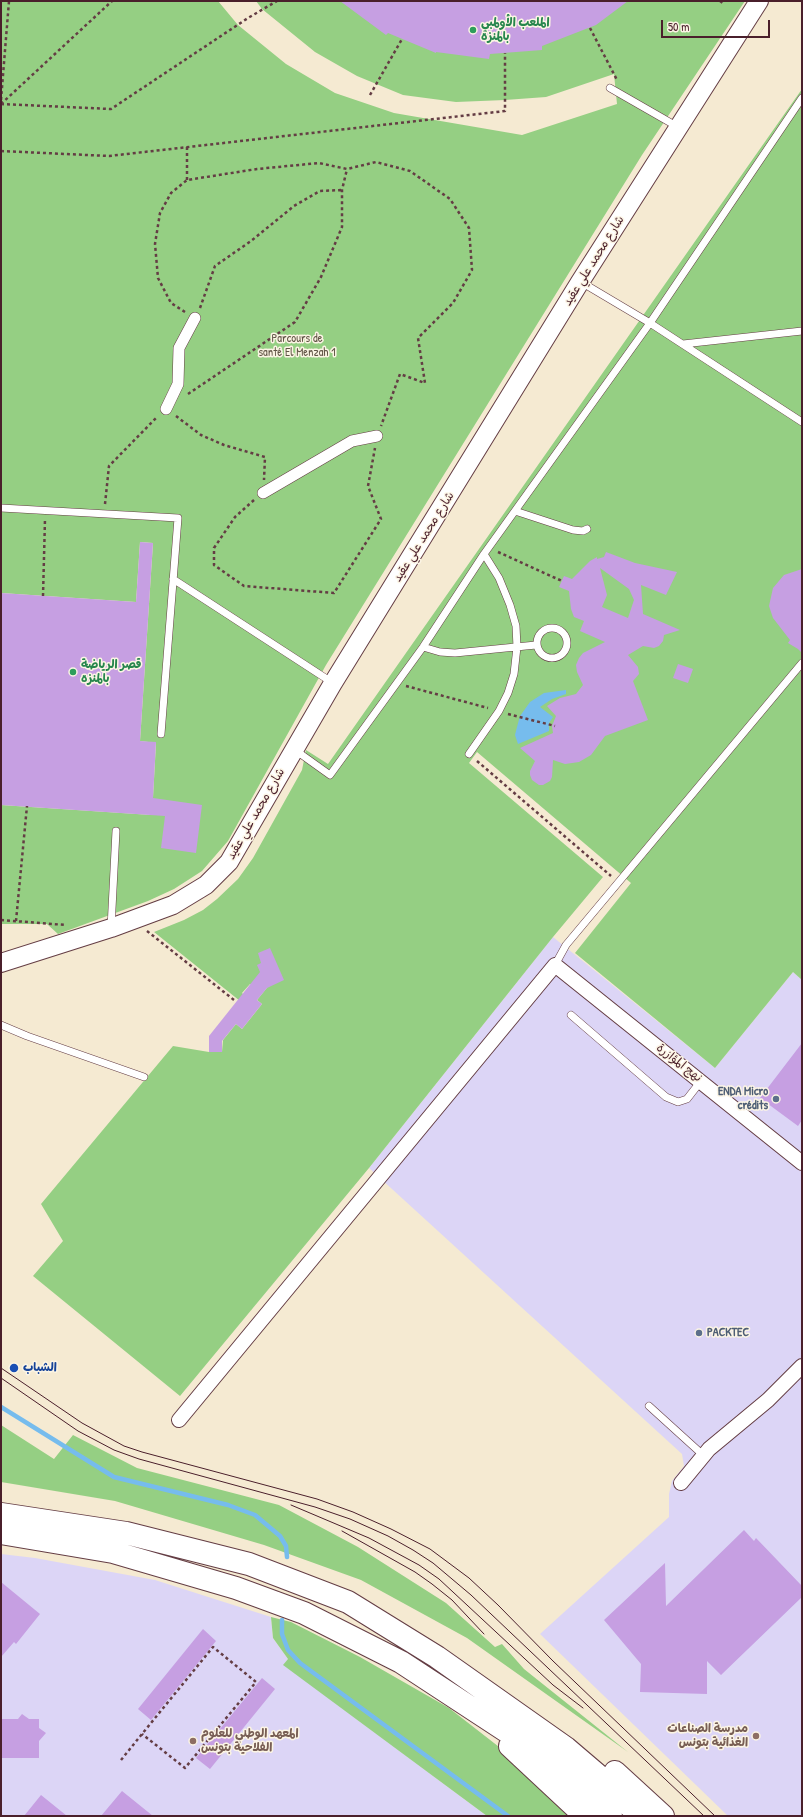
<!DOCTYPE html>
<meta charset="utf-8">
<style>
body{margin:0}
#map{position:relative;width:803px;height:1817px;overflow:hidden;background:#f5ead2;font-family:"Patrick Hand",sans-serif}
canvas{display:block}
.frame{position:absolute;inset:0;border:2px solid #4a1f2b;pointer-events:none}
.scale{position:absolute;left:661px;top:20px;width:109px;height:18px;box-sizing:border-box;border:2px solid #4a1f2b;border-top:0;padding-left:5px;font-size:12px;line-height:14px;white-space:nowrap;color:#4a1f2b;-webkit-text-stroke:3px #fcf5e5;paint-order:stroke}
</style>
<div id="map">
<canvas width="803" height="1817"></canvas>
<div class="frame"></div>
<div class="scale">50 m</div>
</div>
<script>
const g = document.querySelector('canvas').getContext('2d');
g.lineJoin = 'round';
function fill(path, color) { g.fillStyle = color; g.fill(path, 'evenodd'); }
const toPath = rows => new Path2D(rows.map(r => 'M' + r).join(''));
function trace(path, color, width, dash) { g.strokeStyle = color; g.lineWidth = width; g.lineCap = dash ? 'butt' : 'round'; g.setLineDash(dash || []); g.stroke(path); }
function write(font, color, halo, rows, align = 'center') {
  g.font = font + ' "Patrick Hand","Playpen Sans Arabic",sans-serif'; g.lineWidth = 3; g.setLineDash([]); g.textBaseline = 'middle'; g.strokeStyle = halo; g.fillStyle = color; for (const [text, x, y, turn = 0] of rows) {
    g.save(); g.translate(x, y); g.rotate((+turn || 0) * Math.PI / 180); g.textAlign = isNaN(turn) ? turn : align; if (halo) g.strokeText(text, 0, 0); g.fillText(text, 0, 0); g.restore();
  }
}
const built = toPath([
 [553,937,715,1068,793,972,802,980,802,1816,728,1816,540,1634,669,1517,669,1494,672,1481,684,1466,682,1454,369,1168],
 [1,1554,35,1558,155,1580,271,1617,273,1638,288,1659,284,1665,487,1816,1,1816]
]);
const green = toPath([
 [1,1,218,1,238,25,286,64,335,93,394,113,522,135,617,104,614,74,546,97,505,100,456,102,403,95,357,76,315,52,262,9,256,1,745,1,642,155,326,665,228,841,202,871,174,889,148,901,58,934,47,924,1,924,1,805,152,815,156,743,140,741,153,543,140,542,136,602,1,593],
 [802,89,802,980,793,972,715,1068,575,953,631,883,477,752,469,763,603,877,553,937,369,1168,180,1396,33,1276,63,1241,41,1204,173,1046,209,1052,222,1052,223,1040,236,1024,242,1029,262,1004,257,1000,270,984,253,986,250,984,242,993,244,995,240,1001,154,932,184,920,203,910,217,899,238,879,253,858,302,770,306,750,328,764],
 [1,1425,54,1459,73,1435,137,1468,279,1505,358,1547,446,1603,495,1647,502,1644,524,1669,628,1752,467,1638,361,1580,264,1545,115,1501,1,1482],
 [271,1617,291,1622,360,1657,449,1708,512,1757,573,1816,487,1816,283,1665,288,1659,273,1638]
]);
const water = toPath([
 [566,690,566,694,552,699,540,707,553,717,549,723,549,731,518,744,515,735,517,727,520,716,530,702,544,693]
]);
const stream = toPath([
 [1,1407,114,1477,228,1505,255,1515,280,1536,286,1546,287,1557],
 [282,1620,282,1634,288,1650,300,1663,508,1816]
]);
const building = toPath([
 [340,1,628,1,596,25,542,46,542,50,490,54,489,59,436,52,436,53,388,33,386,35],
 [140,542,153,543,140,741,156,742,153,798,202,805,196,853,161,848,165,816,1,805,1,593,136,602],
 [606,552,635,563,677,572,666,595,641,585,643,614,680,630,664,635,663,641,659,646,654,648,643,646,628,655,638,667,639,674,633,681,648,720,605,736,591,755,579,762,565,764,553,760,552,777,550,781,543,785,539,785,532,780,530,775,530,771,535,761,520,748,553,733,552,726,556,716,547,706,560,698,576,694,583,685,577,672,576,665,579,658,583,653,605,642,580,631,584,621,574,617,571,609,569,591,559,587,564,576,572,579,590,561,597,557,597,559,604,557],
 [600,568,629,589,634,600,628,618,602,607,607,595],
 [802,569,802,653,798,649,788,643,790,640,773,618,769,606,773,588,784,575],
 [678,664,693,669,688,683,673,678],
 [270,948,284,980,267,988,257,1000,262,1004,242,1029,236,1024,222,1041,222,1052,209,1052,209,1036,260,972,257,965,261,963,258,953],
 [802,1043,802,1120,798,1126,760,1098],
 [744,1530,754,1541,756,1538,802,1586,802,1597,721,1675,707,1661,707,1694,640,1692,641,1664,604,1620,665,1563,666,1606],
 [1,1582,40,1614,16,1644,14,1642,1,1657],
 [203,1629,216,1641,151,1720,138,1709],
 [262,1678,275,1689,210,1769,196,1758],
 [22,1714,29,1719,39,1719,39,1728,46,1733,39,1741,39,1758,1,1758,1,1719,18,1719],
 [122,1791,153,1816,101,1816],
 [41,1795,67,1816,24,1816]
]);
const path = toPath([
 [720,1,724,4],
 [590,28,617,80],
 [370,95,402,39],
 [1,100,9,1],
 [1,104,111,109,248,18,277,1],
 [1,104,112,1],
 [1,151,109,156,505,111,505,53],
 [187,180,187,147],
 [200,308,215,266,251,241,294,206,320,191,342,190],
 [185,312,171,303,158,278,155,244,160,213,171,193,187,180,257,169,319,163,347,169,376,162,410,171,450,199,469,228,472,270,453,303,418,338,425,383,400,374,381,426],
 [188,394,295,322,321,277,342,227,342,190,347,169],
 [176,416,201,435,224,445,265,457,264,480],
 [254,500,235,517,214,548,214,565,244,586,334,593,381,519,368,486,375,448],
 [105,504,109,466,157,417],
 [498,552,562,581],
 [43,596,45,519],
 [406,686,488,708],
 [508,714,555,726],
 [477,761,611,876],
 [1,920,66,925],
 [16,921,27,806],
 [147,931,234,1000],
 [121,1760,142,1734,213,1647,256,1682,185,1768,142,1734]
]);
const service = toPath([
 [610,88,678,127],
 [581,282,650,323,802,422],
 [683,344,802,331],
 [1,508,178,518,161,734],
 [515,511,573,530,583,531,587,529],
 [173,579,333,683],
 '537 643a15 15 0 1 1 30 0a15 15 0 1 1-30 0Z',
 [423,647,440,652,455,653,536,645],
 [295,750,330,775,423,647,484,554,650,323,802,98],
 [469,754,499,711,508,693,514,674,517,647,516,626,510,605,499,578,484,554],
 [111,928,116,831],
 [555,965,566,945,802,663],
 [571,1015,666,1097,678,1102,687,1099,701,1081],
 [1,1025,27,1036,144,1077],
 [649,1406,703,1455]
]);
const pedestrian = toPath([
 [166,409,178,384,179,348,195,318],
 [263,493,352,441,377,436]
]);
const minor = toPath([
 [179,1420,555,965,802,1163],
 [681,1483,709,1449,768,1400,802,1366]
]);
const tertiary = toPath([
 [1,963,111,928,173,905,206,885,229,862,333,683,580,282,759,1]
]);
const trunk = toPath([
 [1,1514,126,1533,249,1564,348,1602,437,1657,566,1748,600,1777,640,1816],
 [1,1533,113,1552,236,1588,304,1613,401,1662,552,1761,611,1816],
 [510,1746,585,1816],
 [615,1772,663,1816]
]);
const tram = toPath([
 [1,1368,82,1423,124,1446,142,1452,317,1499,353,1512,391,1529,430,1549,469,1578,498,1605,553,1661,715,1816],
 [1,1378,78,1431,114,1450,139,1459,315,1507,350,1519,388,1536,413,1550,433,1563,471,1595,704,1816],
 [291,1505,369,1538,419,1565,439,1579,553,1685,583,1708],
 [342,1531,415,1572,432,1584,452,1600,484,1634]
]);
const markers = [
 [473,30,4,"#2e9e5b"],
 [73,672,4,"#2e9e5b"],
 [776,1099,4,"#5c6f8a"],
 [699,1333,4,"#5c6f8a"],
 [14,1368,5,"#1a4fb4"],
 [756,1736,4,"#8d6e63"],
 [193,1741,4,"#8d6e63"]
];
const leisureNames = [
 ["الملعب الأولمبي",481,23],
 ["بالمنزه",481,37],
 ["قصر الرياضة",81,665],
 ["بالمنزه",81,679]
];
const streetNames = [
 ["شارع محمد علي عقيد",594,261,-58],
 ["شارع محمد علي عقيد",424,537,-58],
 ["شارع محمد علي عقيد",256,814,-60],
 ["نهج المؤازرة",679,1063,38]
];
const parkNames = [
 ["Parcours de",297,339],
 ["santé El Menzah 1",297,353]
];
const serviceNames = [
 ["ENDA Micro",768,1092],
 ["crédits",768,1106],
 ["PACKTEC",707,1333,"left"]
];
const transitNames = [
 ["الشباب",23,1368]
];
const educationNames = [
 ["مدرسة الصناعات",748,1729],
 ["الغذائية بتونس",748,1743],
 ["المعهد الوطني للعلوم",201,1734,"left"],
 ["الفلاحية بتونس",201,1748,"left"]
];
fill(built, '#dcd5f6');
fill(green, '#95cf83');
fill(water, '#76bced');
trace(stream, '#76bced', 4.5);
fill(building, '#c69fe2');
trace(service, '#643d44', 8);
trace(pedestrian, '#643d44', 12);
trace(minor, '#643d44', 16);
trace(tertiary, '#643d44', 20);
trace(trunk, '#643d44', 24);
trace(path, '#643d44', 2.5, [3, 3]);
trace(service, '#fff', 7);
trace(pedestrian, '#fff', 11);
trace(minor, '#fff', 14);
trace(tertiary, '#fff', 18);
trace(trunk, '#fff', 22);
trace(tram, '#4a1f2b', 1);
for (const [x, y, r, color] of markers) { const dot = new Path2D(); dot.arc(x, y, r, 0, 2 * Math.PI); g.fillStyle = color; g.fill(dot); trace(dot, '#fcf5e5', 1.5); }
write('bold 12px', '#27864d', '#fcf5e5', leisureNames, 'left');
write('12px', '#4a1f2b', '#fcf5e5', streetNames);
write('12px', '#605445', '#fcf5e5', parkNames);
write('bold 12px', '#4e5e75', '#fcf5e5', serviceNames, 'right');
write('bold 12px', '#164399', '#fcf5e5', transitNames, 'left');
write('bold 12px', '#785e54', '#fcf5e5', educationNames, 'right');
</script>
